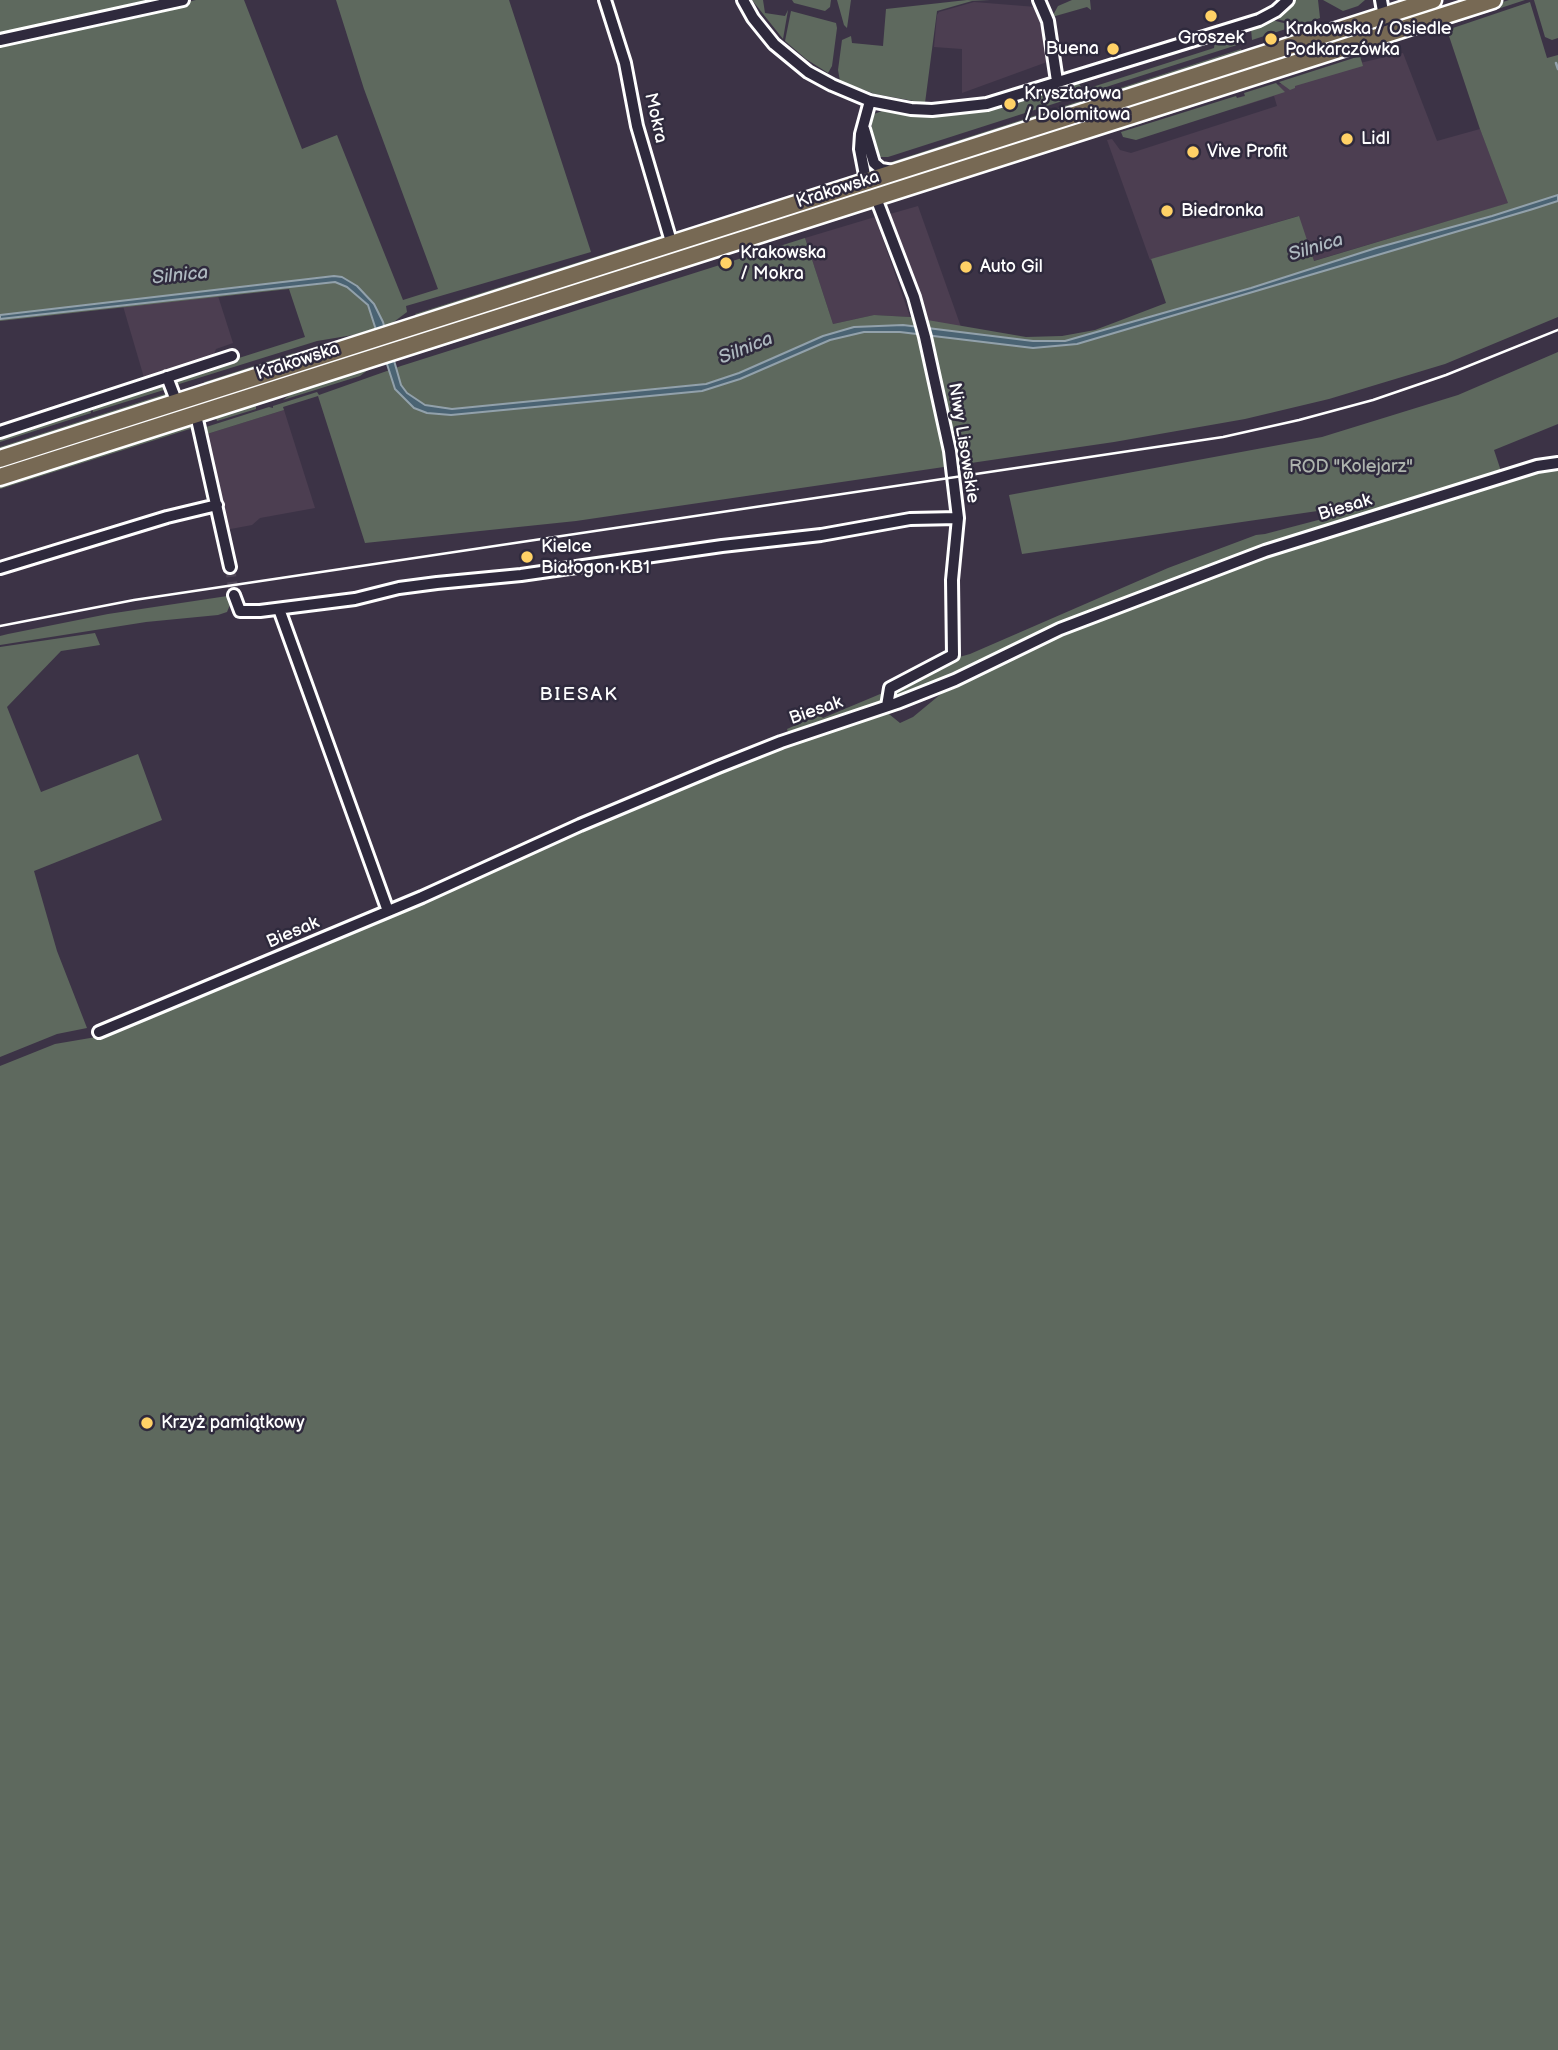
<!DOCTYPE html>
<meta charset="utf-8">
<style>
body{margin:0}
canvas{display:block;background:#3c3346}
</style>
<canvas width="1558" height="2050"></canvas>
<script>
const g = document.querySelector('canvas').getContext('2d');
g.lineJoin = 'round';
function fill(path, color) { g.fillStyle = color; g.fill(path, 'evenodd'); }
const toPath = rows => new Path2D(rows.map(r => 'M' + r).join(''));
function trace(path, color, width, dash) { g.strokeStyle = color; g.lineWidth = width; g.lineCap = dash ? 'butt' : 'round'; g.setLineDash(dash || []); g.stroke(path); }
function write(font, color, halo, rows, align = 'center') {
  g.font = font + ' "Balsamiq Sans",sans-serif'; g.lineWidth = 5; g.setLineDash([]); g.textBaseline = 'middle'; g.strokeStyle = halo; g.fillStyle = color; for (const [text, x, y, turn = 0] of rows) {
    g.save(); g.translate(x, y); g.rotate((+turn || 0) * Math.PI / 180); g.textAlign = isNaN(turn) ? turn : align; if (halo) g.strokeText(text, 0, 0); g.fillText(text, 0, 0); g.restore();
  }
}
const built = toPath([
 [974,2,1036,7,1045,31,1047,62,962,93,962,49,934,47,937,15,939,12],
 [1403,53,1437,141,1480,129,1509,203,1313,261,1298,216,1150,260,1107,140,1112,139,1120,150,1131,153,1277,106,1274,96,1240,107,1237,98,1308,75],
 [918,206,961,327,929,322,920,292,890,214],
 [875,217,910,317,874,315,833,324,805,238],
 [218,296,233,343,216,349,212,359,145,381,123,306],
 [284,410,315,508,260,518,252,525,225,530,220,487,207,434]
]);
const green = toPath([
 [0,0,161,0,0,36],
 [196,0,244,0,302,149,337,135,403,300,438,289,364,89,336,0,509,0,591,252,406,306,407,312,391,324,353,335,317,341,176,385,179,377,305,337,289,289,0,321,0,46],
 [752,0,763,0,765,13,785,16,788,10,783,39],
 [792,0,831,0,830,7,825,11,794,3],
 [837,0,851,0,847,28,844,25],
 [967,0,990,1,972,1,937,11,925,103,875,94,840,81,838,70,842,40,851,36,852,43,883,46,886,9],
 [1072,0,1090,0,1091,10,1087,7,1052,17,1058,6],
 [1293,0,1318,0,1320,18,1300,25,1273,18,1282,13],
 [1323,0,1365,0,1358,6,1343,11],
 [1509,0,1525,0,1449,25,1448,20],
 [1534,0,1558,0,1558,38,1552,40,1545,37],
 [1530,2,1547,58,1558,55,1558,317,1445,364,1329,399,1245,419,1114,442,576,521,365,543,318,396,283,407,284,410,207,434,203,428,269,407,273,408,273,406,317,392,319,395,401,366,805,238,833,324,874,315,910,317,1026,337,1062,336,1095,330,1166,303,1151,259,1299,216,1314,261,1508,203,1480,129,1447,30],
 [791,11,836,23,837,28,832,66,828,73,806,59,785,41],
 [1272,20,1295,26,1252,40,1251,29],
 [1349,33,1350,36,1276,60,1240,75,856,197,855,195,855,191],
 [1231,36,1240,44,888,157,877,157,872,139,872,119,874,114,882,111,882,108,950,113,997,104,998,107,1005,105,1008,108,1013,106,1013,102,1078,82,1083,90,1214,48,1215,41],
 [1241,49,1242,52,1222,62,1000,133,963,141,889,165,879,163,888,163],
 [1360,56,1363,66,1295,86,1295,88,1290,90,1279,82],
 [1276,83,1285,92,1136,140,1123,137,1121,132,1236,96,1237,98,1245,96,1244,93],
 [1216,98,1216,99,1121,130,1124,125,1187,104],
 [850,193,852,198,396,345,395,339],
 [856,210,853,215,755,246,773,236],
 [667,234,665,239,433,315,429,312,416,316,415,314],
 [697,265,428,351,430,346,665,271],
 [373,346,374,352,212,404,210,398],
 [1558,352,1558,424,1494,450,1502,474,1558,466,1558,2050,0,2050,0,1066,55,1044,102,1036,297,956,785,744,884,710,900,723,913,717,953,684,1041,641,1266,548,946,679,898,698,893,696,894,690,952,659,970,654,1168,568,1256,535,1265,534,1341,514,1340,510,1345,507,1022,554,1009,495,1322,437,1458,395],
 [294,353,295,355,283,362,206,387,204,382],
 [377,363,360,376,283,400,297,390],
 [163,385,167,389,93,412,91,405,146,387,150,389],
 [168,393,167,398,0,454,0,447],
 [204,400,206,406,0,471,0,465],
 [89,405,91,413,0,442,0,434],
 [256,406,256,409,217,421,215,415],
 [188,425,193,428,0,489,0,483],
 [234,595,227,612,218,615,146,622,0,645,0,636,8,634,108,614],
 [95,633,100,645,61,651,7,707,41,792,138,754,162,820,34,871,57,951,87,1028,57,1034,0,1057,0,647],
 [885,692,884,700,880,703,789,735,787,729,819,715,823,718]
]);
const water = toPath([
 [1558,195,1558,201,1533,209,1077,344,1033,348,900,332,864,332,830,340,740,379,702,391,451,415,427,413,414,408,395,389,368,305,347,287,335,282,0,319,0,315,334,276,342,277,357,286,374,304,383,322,401,385,407,393,425,405,452,409,706,384,739,373,823,336,854,327,903,325,1033,341,1065,341,1251,288,1376,248,1492,216,1558,195]
]);
const stream = toPath([
 [1556,63,1558,69]
]);
const streetTunnel = toPath([
 [230,567,234,595]
]);
const street = toPath([
 [605,0,625,63,637,126,672,245],
 [743,0,753,18,774,44,808,72,832,85,870,101,911,109,932,110,987,104,1259,20,1276,11,1288,0],
 [1039,0,1048,21,1057,81],
 [1381,0,1387,34],
 [0,40,183,0],
 [864,129,874,163,881,169,893,171],
 [859,185,865,175,860,149,861,134,870,101],
 [876,198,914,297,925,337,950,451,958,518,952,580,953,655,890,688,887,706],
 [167,377,177,403],
 [196,415,230,567],
 [0,432,232,356],
 [0,568,167,517,217,505],
 [234,595,240,611,260,611,355,599,399,588,437,583,521,575,722,546,821,535,910,519,958,518],
 [279,609,388,911],
 [99,1032,422,897,580,825,718,767,781,742,897,703,955,680,1060,629,1265,551,1537,466,1558,463]
]);
const primary = toPath([
 [0,459,1433,0],
 [0,477,1493,0]
]);
const rail = toPath([
 [0,626,134,600,1223,437,1299,420,1373,400,1446,375,1558,330]
]);
const markers = [
 [1211,16,7,"#ffd166"],
 [1271,39,7,"#ffd166"],
 [1113,49,7,"#ffd166"],
 [1010,104,7,"#ffd166"],
 [1347,139,7,"#ffd166"],
 [1193,152,7,"#ffd166"],
 [1167,211,7,"#ffd166"],
 [726,263,7,"#ffd166"],
 [966,267,7,"#ffd166"],
 [527,557,7,"#ffd166"],
 [147,1423,7,"#ffd166"]
];
const poiNames = [
 ["Krakowska / Osiedle",1285,29],
 ["Podkarczówka",1285,50],
 ["Groszek",1211,38,"center"],
 ["Buena",1099,49,"right"],
 ["Kryształowa",1024,94],
 ["/ Dolomitowa",1024,115],
 ["Lidl",1361,139],
 ["Vive Profit",1207,152],
 ["Biedronka",1181,211],
 ["Krakowska",740,253],
 ["/ Mokra",740,274],
 ["Auto Gil",980,267],
 ["Kielce",541,547],
 ["Białogon KB1",541,568],
 ["Krzyż pamiątkowy",161,1423]
];
const streetNames = [
 ["Mokra",655,118,77],
 ["Krakowska",838,190,-18],
 ["Krakowska",298,362,-18],
 ["Niwy Lisowskie",963,443,81],
 ["Biesak",1345,508,-17],
 ["Biesak",816,711,-19],
 ["Biesak",293,933,-23]
];
const parkNames = [
 ["ROD \"Kolejarz\"",1351,467]
];
const waterNames = [
 ["Silnica",1316,248,-17],
 ["Silnica",180,276,-6],
 ["Silnica",746,349,-22]
];
const neighbourhoodNames = [
 ["BIESAK",579,695]
];
fill(built, '#4c3e51');
fill(green, '#5e695e');
fill(water, '#4a6373');
trace(water, '#92a1ab', 2);
trace(stream, '#92a1ab', 2.5);
trace(streetTunnel, '#504758', 10, [10, 5]);
trace(street, '#fff', 16);
trace(primary, '#fff', 21);
trace(street, '#2f2a3d', 10);
trace(primary, '#776954', 16);
trace(rail, '#fff', 2.5);
for (const [x, y, r, color] of markers) { const dot = new Path2D(); dot.arc(x, y, r, 0, 2 * Math.PI); g.fillStyle = color; g.fill(dot); trace(dot, '#2f2a3d', 2.5); }
write('18px', '#fff', '#2f2a3d', poiNames, 'left');
write('18px', '#fff', '#2f2a3d', streetNames);
write('18px', '#aeb4ae', '#2f2a3d', parkNames);
write('italic 19px', '#aeb9c0', '#2f2a3d', waterNames);
g.letterSpacing = '2px';
write('19px', '#fff', '#2f2a3d', neighbourhoodNames);
g.letterSpacing = '0px';
</script>
